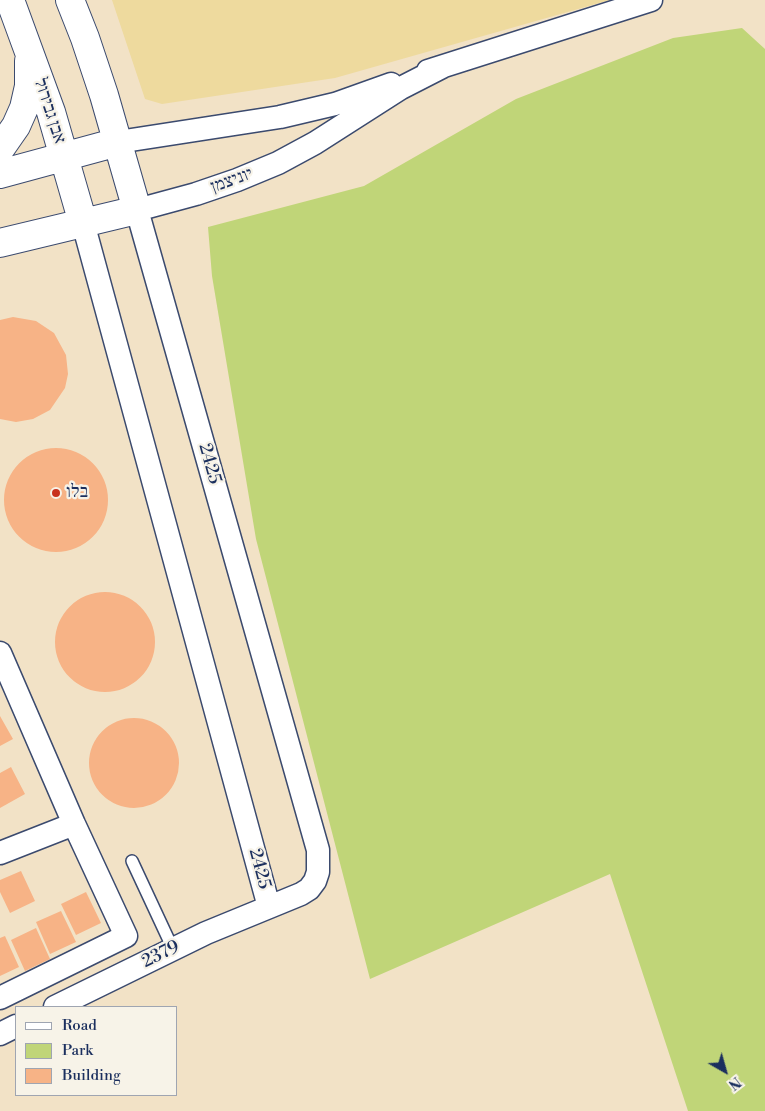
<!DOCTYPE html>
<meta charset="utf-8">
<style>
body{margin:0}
#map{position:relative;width:765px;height:1111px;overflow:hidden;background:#f2e2c6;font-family:"Libre Bodoni",serif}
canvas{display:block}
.legend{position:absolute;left:15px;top:1006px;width:162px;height:90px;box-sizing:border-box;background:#f7f3e8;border:1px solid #9fa5b1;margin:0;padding:6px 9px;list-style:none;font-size:15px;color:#1b2f5e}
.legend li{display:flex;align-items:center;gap:10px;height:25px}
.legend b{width:25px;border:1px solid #9fa5b1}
.north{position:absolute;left:700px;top:1046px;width:50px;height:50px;-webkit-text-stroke:4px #f7f3e8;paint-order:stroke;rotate:142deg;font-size:14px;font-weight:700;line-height:20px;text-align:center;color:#1b2f5e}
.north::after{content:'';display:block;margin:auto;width:18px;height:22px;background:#1b2f5e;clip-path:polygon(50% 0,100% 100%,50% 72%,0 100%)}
</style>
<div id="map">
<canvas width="765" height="1111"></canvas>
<ul class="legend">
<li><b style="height:6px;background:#fff"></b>Road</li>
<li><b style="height:14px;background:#c0d578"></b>Park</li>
<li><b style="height:14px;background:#f7b386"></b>Building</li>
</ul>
<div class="north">N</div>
</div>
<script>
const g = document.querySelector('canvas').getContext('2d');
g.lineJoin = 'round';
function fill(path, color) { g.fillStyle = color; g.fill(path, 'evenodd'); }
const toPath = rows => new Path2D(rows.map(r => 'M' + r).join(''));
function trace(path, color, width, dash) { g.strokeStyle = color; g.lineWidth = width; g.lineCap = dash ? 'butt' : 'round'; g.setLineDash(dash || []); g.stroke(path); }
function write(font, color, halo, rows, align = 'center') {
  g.font = font + ' "Libre Bodoni","Frank Ruhl Libre",serif'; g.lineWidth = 4.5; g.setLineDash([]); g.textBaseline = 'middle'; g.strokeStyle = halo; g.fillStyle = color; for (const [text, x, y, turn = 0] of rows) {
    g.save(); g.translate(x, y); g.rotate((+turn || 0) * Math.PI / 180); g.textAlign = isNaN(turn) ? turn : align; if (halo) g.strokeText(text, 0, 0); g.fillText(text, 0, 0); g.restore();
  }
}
const green = toPath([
 [742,28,765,49,765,1111,688,1111,610,874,370,979,256,539,212,276,208,227,364,186,516,99,673,38]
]);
const sand = toPath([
 [112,0,610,0,335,78,162,104,145,99]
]);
const building = toPath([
 [13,317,36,321,54,333,66,355,68,374,65,388,50,410,33,419,16,422,0,419,0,320],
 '4 500a52 52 0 1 1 104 0a52 52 0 1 1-104 0Z',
 '55 642a50 50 0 1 1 100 0a50 50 0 1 1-100 0Z',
 [0,716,13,739,0,746],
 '89 763a45 45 0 1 1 90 0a45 45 0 1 1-90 0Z',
 [11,767,25,794,0,808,0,773],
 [21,871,35,901,10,913,0,892,0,880],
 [86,892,101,923,76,935,61,904],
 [61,911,76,942,50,954,36,922],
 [36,928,50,959,25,971,11,940],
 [5,936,19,967,0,976,0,938]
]);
const service = toPath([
 [132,861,173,949]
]);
const minor = toPath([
 [428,71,651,0],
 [118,142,280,117,335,104,391,84],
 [83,223,269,907],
 [0,653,74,824,126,936,0,998],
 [0,853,74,824],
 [55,1007,206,933,301,894,309,889,315,881,318,872,318,850,137,210,196,194,237,180,278,163,315,143,401,88,442,67],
 [0,1034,16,1026]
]);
const tertiary = toPath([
 [10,0,51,112,83,223],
 [0,149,16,126,24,108,29,86,29,61],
 [0,174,118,142],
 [0,243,137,210,104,95,85,38,70,0]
]);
const markers = [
 [56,493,5,"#c8321e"]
];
const streetNames = [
 ["אבן גבירול",49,111,72],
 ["יוניצמן",232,181,-20],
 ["2425",209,464,74],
 ["2425",259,869,75],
 ["2379",161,955,-26]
];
const poiNames = [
 ["בלו",66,493]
];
fill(green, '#c0d578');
fill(sand, '#eeda9e');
fill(building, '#f7b386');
trace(service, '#3b4a6e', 14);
trace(minor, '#3b4a6e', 25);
trace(tertiary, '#3b4a6e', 30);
trace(service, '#fff', 11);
trace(minor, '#fff', 22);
trace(tertiary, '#fff', 28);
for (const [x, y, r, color] of markers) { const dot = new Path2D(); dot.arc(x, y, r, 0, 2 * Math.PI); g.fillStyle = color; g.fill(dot); trace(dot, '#f7f3e8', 2); }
write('18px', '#1b2f5e', '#f7f3e8', streetNames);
write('18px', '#1b2f5e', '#f7f3e8', poiNames, 'left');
</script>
